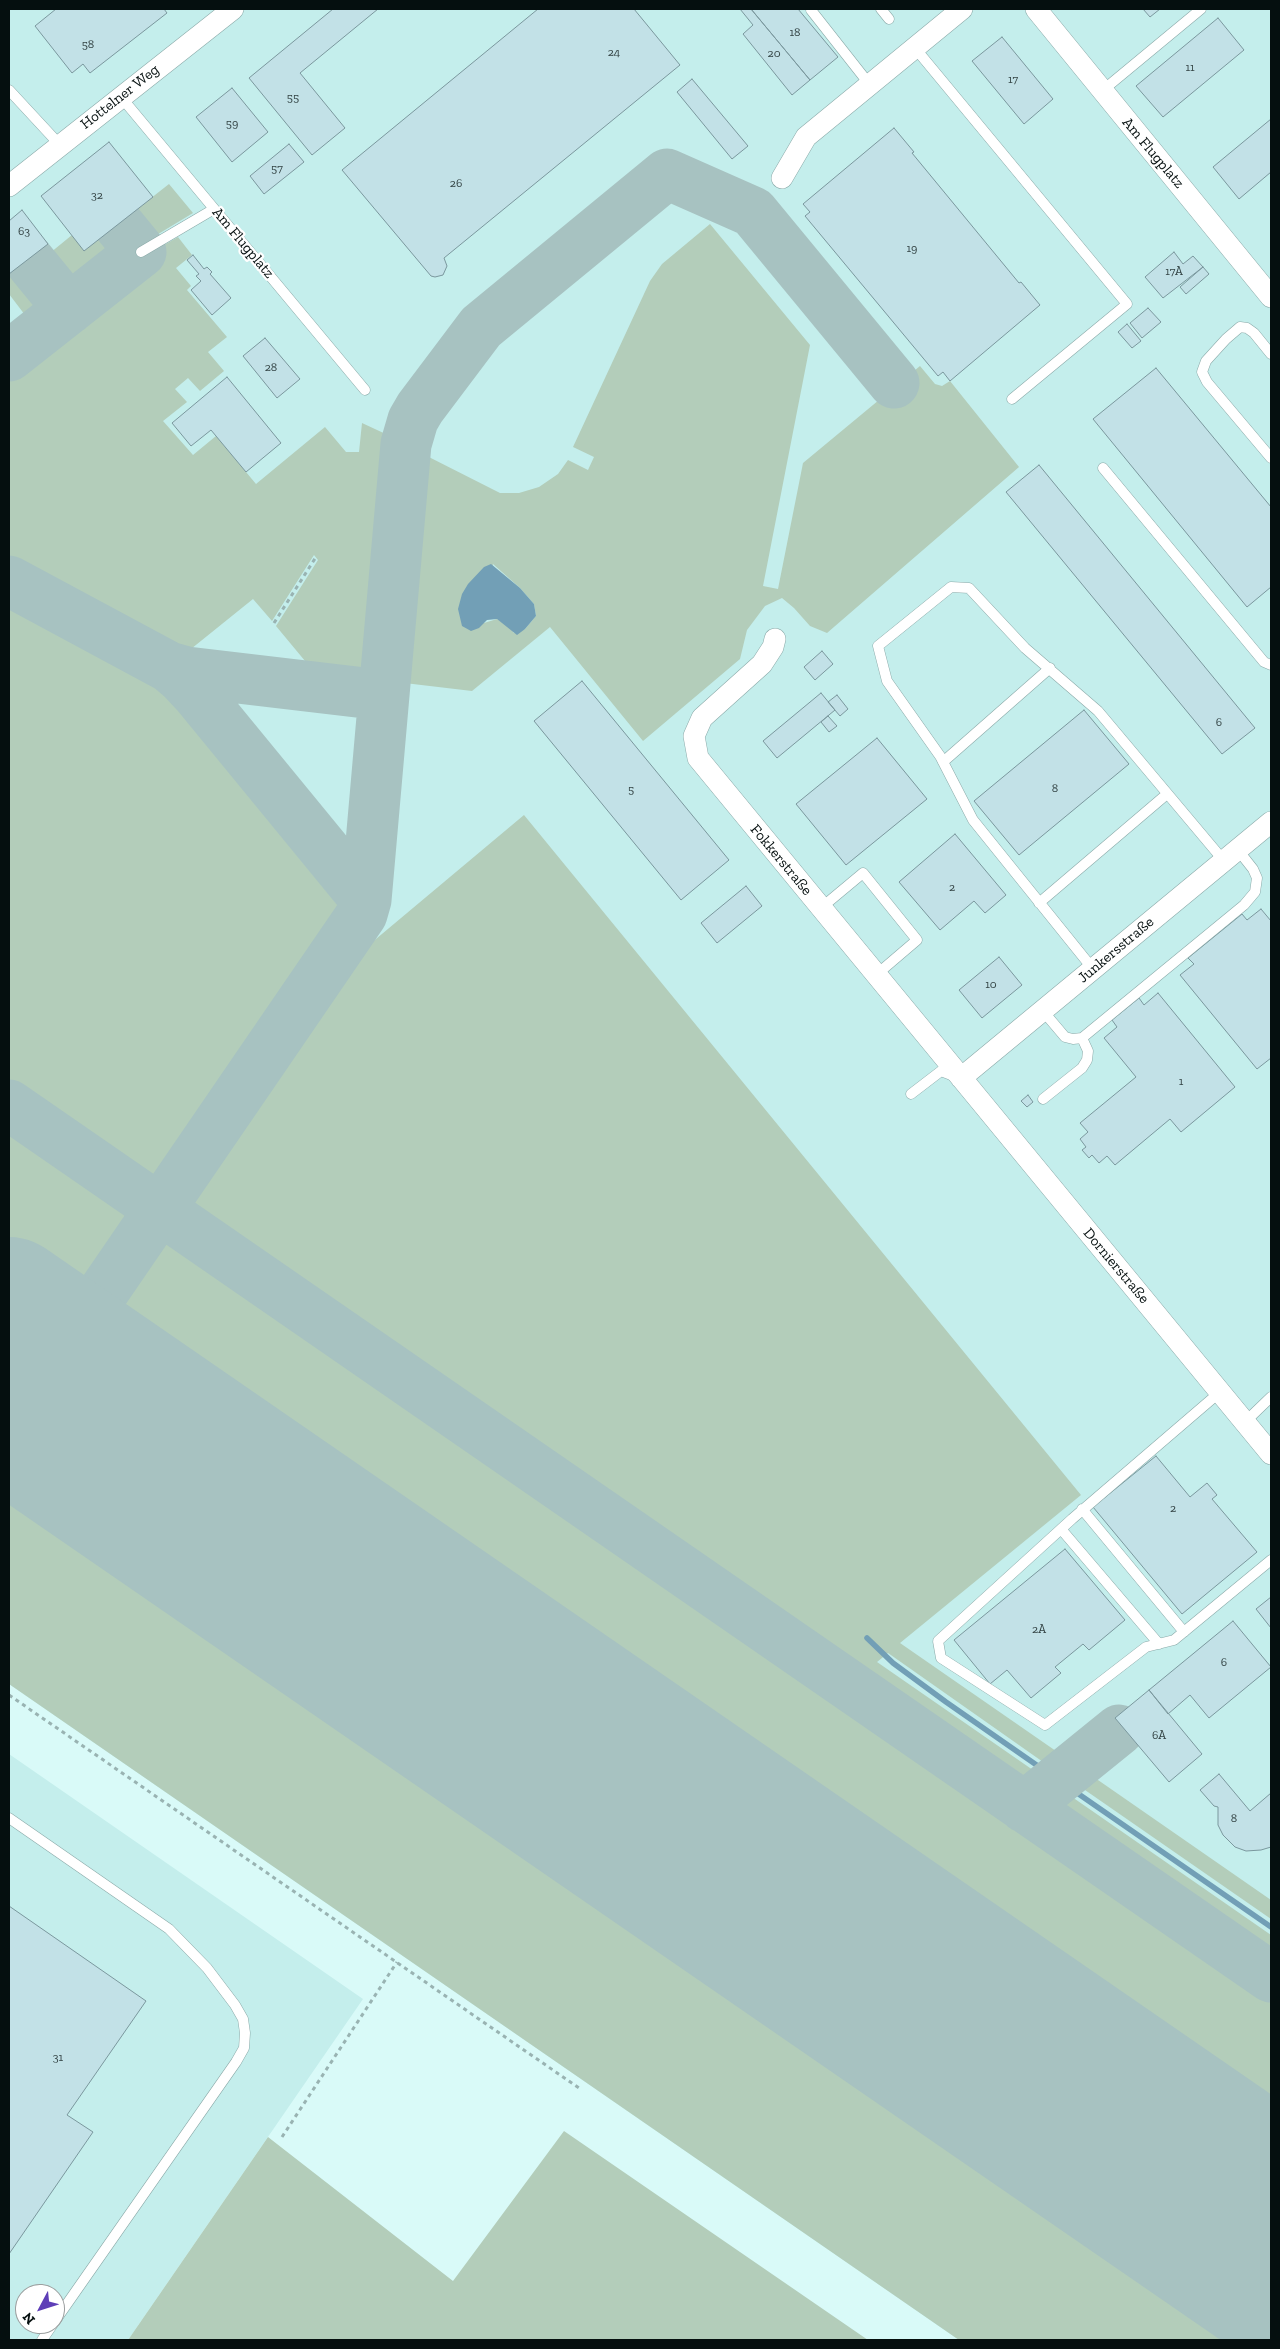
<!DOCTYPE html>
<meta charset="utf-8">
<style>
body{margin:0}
#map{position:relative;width:1280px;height:2349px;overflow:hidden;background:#d9faf8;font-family:"Zilla Slab",serif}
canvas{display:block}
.frame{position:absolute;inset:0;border:10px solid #050f0f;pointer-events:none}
.north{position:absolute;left:15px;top:2284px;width:50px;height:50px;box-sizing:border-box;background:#fff;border:1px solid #9b9f9f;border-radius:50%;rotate:230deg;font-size:14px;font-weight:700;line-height:20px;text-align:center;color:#050f0f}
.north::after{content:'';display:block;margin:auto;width:18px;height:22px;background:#5e3fb7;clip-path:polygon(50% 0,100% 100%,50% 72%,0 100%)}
</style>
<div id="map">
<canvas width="1280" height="2349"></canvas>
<div class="frame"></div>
<div class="north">N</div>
</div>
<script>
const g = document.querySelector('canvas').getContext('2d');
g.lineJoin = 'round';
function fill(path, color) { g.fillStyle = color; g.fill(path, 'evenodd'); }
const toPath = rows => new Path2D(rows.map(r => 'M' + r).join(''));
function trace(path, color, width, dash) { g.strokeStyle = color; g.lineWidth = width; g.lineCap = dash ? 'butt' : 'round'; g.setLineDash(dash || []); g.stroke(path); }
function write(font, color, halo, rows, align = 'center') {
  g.font = font + ' "Zilla Slab",serif'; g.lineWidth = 4.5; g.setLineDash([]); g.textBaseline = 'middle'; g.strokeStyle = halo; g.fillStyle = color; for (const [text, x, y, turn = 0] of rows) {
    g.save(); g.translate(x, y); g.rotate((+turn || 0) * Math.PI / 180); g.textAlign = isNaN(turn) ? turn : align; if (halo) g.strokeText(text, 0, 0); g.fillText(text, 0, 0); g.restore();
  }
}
const built = toPath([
 [9,9,1271,9,1271,2340,959,2340,9,1684],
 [9,1754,363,1999,128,2340,9,2340],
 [25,2294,55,2294,55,2324,25,2324]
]);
const green = toPath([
 [169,184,193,213,150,239,138,237,130,227,127,217],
 [710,224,810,345,763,586,778,589,803,463,920,366,935,384,942,386,950,381,1019,467,827,633,810,626,794,608,782,598,765,606,747,630,740,659,643,741,550,627,472,691,396,682,417,451,500,493,519,493,539,487,558,474,568,460,588,470,594,457,573,447,650,281,662,264],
 [493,564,520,588,534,604,536,616,525,629,514,633,509,626,497,619,484,623],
 [113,229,127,246,126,254,80,291,50,253,72,235],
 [178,237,192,255,176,268,191,286,187,290,227,337,208,352,224,371,200,391,188,378,175,389,187,402,163,421,193,455,216,436,256,484,325,427,346,452,359,452,362,423,390,436,393,440,372,671,365,678,315,673,276,626,318,560,314,555,272,621,253,599,181,657,9,564,9,365,150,253],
 [10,273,46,318,21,338,12,326,25,315,9,294],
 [9,598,157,677,154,680,341,909,156,1177,142,1180,9,1088],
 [524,815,1081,1495,900,1643,1066,1758,1053,1769,888,1653,877,1662,1043,1777,1026,1791,195,1218,193,1201,370,944],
 [9,1124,134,1210,70,1303,9,1261],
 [170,1235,1271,1995,1271,2133,106,1328],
 [9,1342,1271,2213,1271,2340,959,2340,9,1684],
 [1085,1771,1271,1900,1271,1919,1072,1781],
 [1062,1790,1271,1935,1271,1960,1045,1804],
 [564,2131,868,2340,128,2340,268,2137,453,2281]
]);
const water = toPath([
 [491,564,520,588,534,604,536,616,525,629,517,635,497,619,487,620,479,628,471,631,462,626,458,609,462,594,468,584,484,567]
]);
const stream = toPath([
 [867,1638,893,1663,946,1702,1048,1773],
 [1067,1786,1271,1927]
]);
const taxiway = toPath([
 [28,259,69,309],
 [9,356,141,252,118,224],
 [9,581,169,667,183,679,197,694,366,900],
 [169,667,187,672,382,695],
 [9,1105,1271,1977],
 [10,1428,362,914,366,900,406,444,413,420,420,408,481,327,667,174,753,212,894,383],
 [1024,1807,1119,1730]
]);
const runway = toPath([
 [9,1301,1271,2172],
 [9,1427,1271,2297]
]);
const building = toPath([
 [56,9,164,9,167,13,90,73,83,64,72,73,35,26,56,9],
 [333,9,378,9,300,73,345,128,312,155,249,78,333,9],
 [538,9,634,9,680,65,444,258,447,266,443,275,435,277,431,276,342,170,538,9],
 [740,9,751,9,810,80,792,95,743,34,753,25,740,9],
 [751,9,798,9,838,57,810,80,751,9],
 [1143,9,1160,9,1150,17,1143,9],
 [1218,18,1244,50,1163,117,1136,86,1218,18],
 [1002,37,1053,99,1024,124,972,61,1002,37],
 [692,79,748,146,732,159,677,92,692,79],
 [232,88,268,132,232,162,196,117,232,88],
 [1271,119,1271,172,1239,199,1213,167,1271,119],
 [894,128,914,152,912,153,1019,283,1021,282,1040,305,950,381,943,372,938,376,805,216,810,212,803,204,894,128],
 [109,142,153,197,84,251,41,196,109,142],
 [289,144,304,162,264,194,250,176,289,144],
 [22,210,48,244,9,274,9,221,22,210],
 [1174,252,1183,264,1193,256,1203,267,1163,298,1145,277,1174,252],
 [193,255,204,269,207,267,212,272,210,274,231,298,212,315,191,290,201,281,196,276,199,274,187,260,193,255],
 [1203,267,1209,274,1186,294,1180,287,1203,267],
 [1148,308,1161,322,1142,338,1130,323,1148,308],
 [1127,324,1141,341,1132,348,1118,332,1127,324],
 [265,338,300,379,277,398,243,356,265,338],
 [1156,368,1271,507,1271,587,1247,607,1093,419,1156,368],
 [227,377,281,443,246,472,211,430,191,446,172,423,227,377],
 [1039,465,1255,728,1222,754,1006,492,1039,465],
 [822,651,833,664,815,680,804,667,822,651],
 [582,681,729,860,681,900,534,721,582,681],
 [821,693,835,710,777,758,763,741,821,693],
 [837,695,848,709,840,716,828,702,837,695],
 [1084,710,1129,764,1019,855,974,801,1084,710],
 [828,716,837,726,829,732,821,722,828,716],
 [877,738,927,799,846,865,796,804,877,738],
 [955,834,1006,895,985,913,974,901,940,930,899,882,955,834],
 [746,886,762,906,717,943,701,923,746,886],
 [1261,909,1271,921,1271,1058,1257,1069,1180,975,1194,964,1188,958,1242,914,1247,920,1261,909],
 [999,957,1022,985,982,1018,959,990,999,957],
 [1158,993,1235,1087,1181,1132,1170,1119,1115,1165,1107,1156,1099,1163,1092,1155,1089,1158,1082,1150,1086,1147,1080,1139,1088,1132,1080,1123,1136,1077,1104,1038,1117,1027,1112,1020,1139,998,1144,1005,1158,993],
 [1028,1095,1033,1102,1027,1107,1021,1101,1028,1095],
 [1156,1456,1190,1497,1207,1483,1217,1495,1212,1499,1257,1552,1182,1614,1093,1507,1156,1456],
 [1065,1549,1125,1620,1089,1650,1083,1644,1055,1667,1061,1673,1031,1698,1007,1670,990,1684,954,1640,1065,1549],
 [1271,1597,1271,1628,1256,1609,1271,1597],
 [1233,1621,1271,1667,1209,1718,1190,1695,1168,1714,1149,1690,1233,1621],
 [1149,1690,1202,1754,1169,1782,1115,1718,1149,1690],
 [1219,1774,1250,1811,1271,1793,1271,1847,1261,1850,1246,1851,1235,1847,1223,1835,1218,1825,1218,1807,1214,1806,1200,1790,1219,1774],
 [9,1906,146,2001,67,2115,93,2132,9,2254,9,1906]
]);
const path = toPath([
 [274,623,316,557],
 [9,1695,579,2088],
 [282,2137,397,1962]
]);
const lane = toPath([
 [881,9,889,19],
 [811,10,870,85],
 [915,48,1127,304,1012,399],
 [9,90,59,144],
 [1102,91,1201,9],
 [121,97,365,390],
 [141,252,214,209],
 [1271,354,1254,333,1247,328,1240,327,1226,339,1206,361,1202,372,1207,382,1271,458],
 [1103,468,1264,662,1271,665],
 [943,762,1050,668],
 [1039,903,1167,794],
 [821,908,863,873,917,940,876,975],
 [1093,969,973,820,940,756,887,681,878,646,951,587,969,588,1025,648,1098,711,1224,861],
 [1043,1011,1065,1037,1073,1039,1082,1038,1244,905,1255,892,1257,878,1253,869,1238,850],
 [911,1094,941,1071,954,1076],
 [1043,1099,1082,1068,1087,1060,1088,1051,1082,1038],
 [1220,1392,1072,1519,938,1641,941,1658,1045,1725,1146,1647,1174,1640,1271,1560],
 [1245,1422,1271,1397],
 [1082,1509,1184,1632],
 [1061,1529,1159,1644],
 [9,1818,169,1929,207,1968,235,2005,243,2019,245,2033,244,2048,236,2062,55,2321],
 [42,2340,53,2324]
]);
const street = toPath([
 [1036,9,1271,297],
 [782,178,806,137,962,9],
 [9,186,233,9],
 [775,639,773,647,762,664,702,718,694,736,698,758,1271,1454],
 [961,1078,1271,822]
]);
const numberNames = [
 ["18",795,33],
 ["58",88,45],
 ["24",614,53],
 ["20",774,54],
 ["11",1190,68],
 ["17",1013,80],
 ["55",293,98],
 ["59",232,124],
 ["57",277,169],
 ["26",456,184],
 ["32",97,196],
 ["63",24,232],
 ["19",912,249],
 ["17A",1174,272],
 ["28",271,368],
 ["6",1219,723],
 ["8",1055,789],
 ["5",631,790],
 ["2",952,888],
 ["10",991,985],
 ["1",1181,1082],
 ["2",1173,1509],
 ["2A",1039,1630],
 ["6",1224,1663],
 ["6A",1159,1736],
 ["8",1234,1819],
 ["31",58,2058]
];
const streetNames = [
 ["Hottelner Weg",120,97,-38],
 ["Am Flugplatz",1153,153,50],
 ["Am Flugplatz",243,243,50],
 ["Fokkerstraße",781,860,50],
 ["Junkersstraße",1116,950,-40],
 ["Dornierstraße",1116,1266,50]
];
fill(built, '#c4eeec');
fill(green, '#b3cdba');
fill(water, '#729fb6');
trace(stream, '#729fb6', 5.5);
trace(taxiway, '#a7c2c1', 51);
trace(runway, '#a7c2c1', 128);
fill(building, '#c2e1e7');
trace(building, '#7b989e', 1);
trace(lane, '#8baaa9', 11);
trace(street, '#8baaa9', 22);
trace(path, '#99b3b2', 3, [4, 4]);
trace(lane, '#fff', 10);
trace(street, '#fff', 21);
write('12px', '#344445', null, numberNames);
write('15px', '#050f0f', '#fff', streetNames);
</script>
